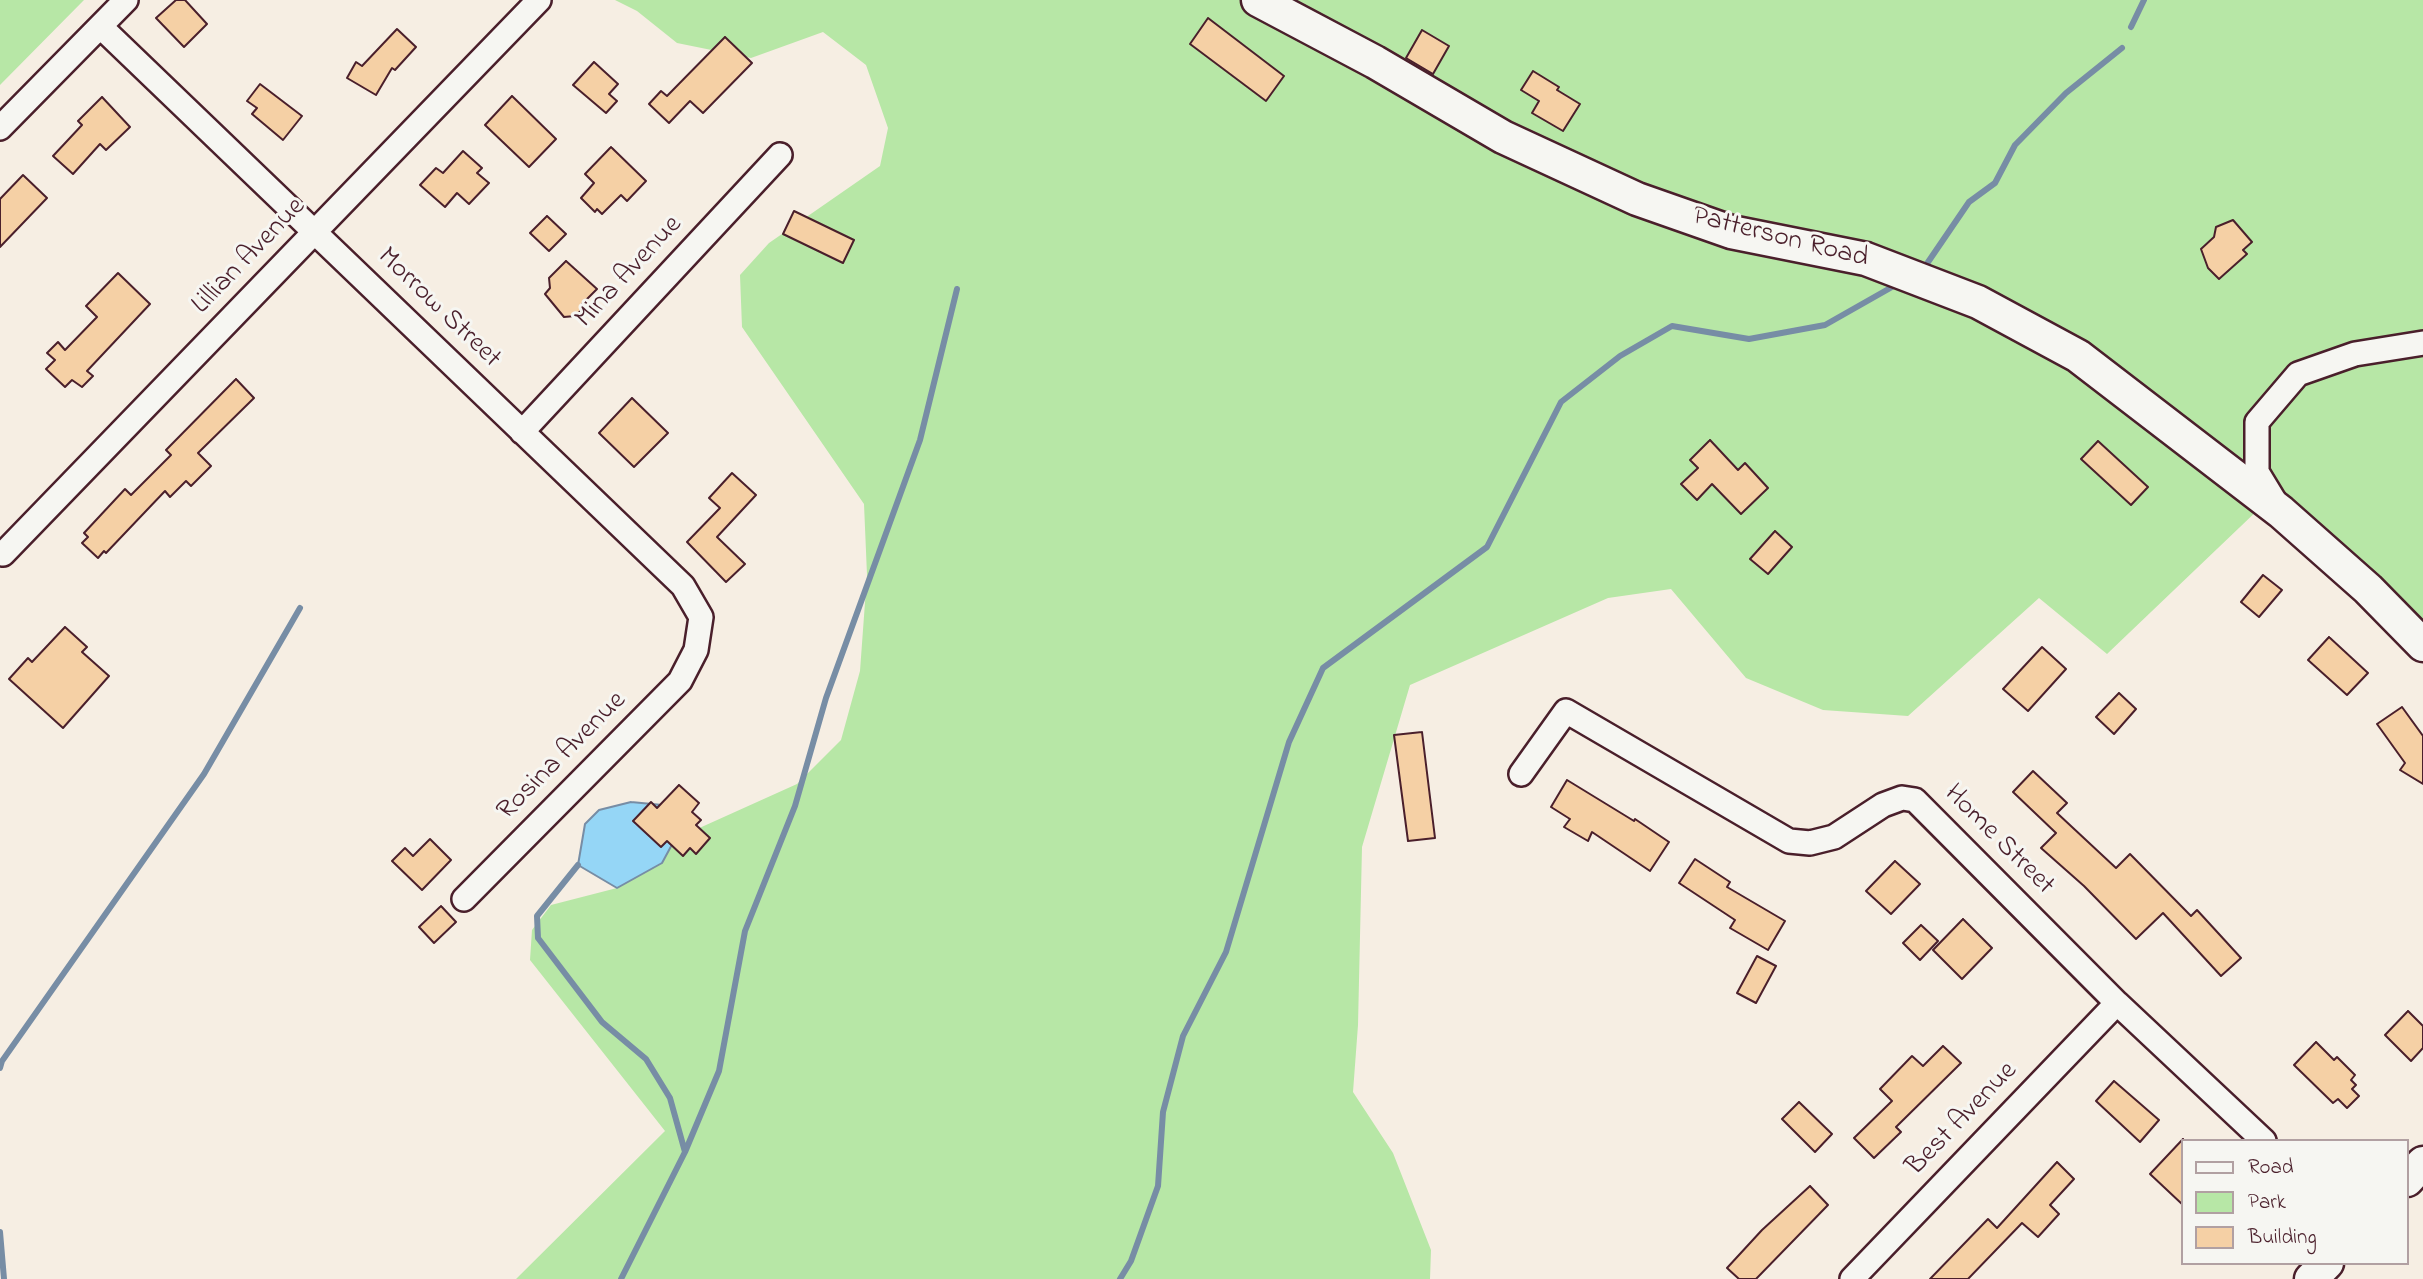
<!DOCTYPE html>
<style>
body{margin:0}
#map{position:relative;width:2423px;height:1279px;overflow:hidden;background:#f6eee3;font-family:"Indie Flower",sans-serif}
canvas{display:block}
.legend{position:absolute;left:2181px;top:1139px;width:228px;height:126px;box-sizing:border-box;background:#f6f6f2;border:2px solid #b1a0a2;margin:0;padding:9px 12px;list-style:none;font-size:21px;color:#4a1f2b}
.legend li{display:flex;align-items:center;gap:14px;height:35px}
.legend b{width:35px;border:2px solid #b1a0a2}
</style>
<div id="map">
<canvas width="2423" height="1279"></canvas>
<ul class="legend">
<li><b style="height:9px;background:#f6f6f2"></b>Road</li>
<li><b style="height:19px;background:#b7e7a6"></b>Park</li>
<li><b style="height:19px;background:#f5d0a5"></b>Building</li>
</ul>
</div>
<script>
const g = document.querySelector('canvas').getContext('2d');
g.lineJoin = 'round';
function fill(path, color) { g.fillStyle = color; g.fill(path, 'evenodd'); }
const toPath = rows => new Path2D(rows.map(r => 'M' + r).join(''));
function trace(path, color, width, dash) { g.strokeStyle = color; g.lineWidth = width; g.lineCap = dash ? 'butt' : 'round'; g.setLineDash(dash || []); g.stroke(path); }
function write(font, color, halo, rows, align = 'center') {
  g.font = font + ' "Indie Flower",sans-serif'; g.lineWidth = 6; g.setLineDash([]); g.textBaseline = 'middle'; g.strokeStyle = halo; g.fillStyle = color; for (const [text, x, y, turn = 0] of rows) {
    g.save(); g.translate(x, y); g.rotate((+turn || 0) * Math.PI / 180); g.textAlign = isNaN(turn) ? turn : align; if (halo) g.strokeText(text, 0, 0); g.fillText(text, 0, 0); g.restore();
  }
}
const green = toPath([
 [0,0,84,0,0,85],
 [615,0,2423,0,2423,626,2262,506,2107,654,2039,598,1908,716,1823,710,1746,678,1671,589,1608,598,1410,685,1362,847,1358,1025,1353,1092,1393,1153,1431,1250,1430,1279,516,1279,665,1131,530,960,532,930,551,905,617,888,675,839,797,784,841,740,860,671,867,575,864,504,742,327,740,275,769,243,880,166,888,128,866,65,823,32,751,58,677,43,637,11]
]);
const water = toPath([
 [631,802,673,806,675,839,662,863,617,888,578,865,585,824,599,810,631,802]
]);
const stream = toPath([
 [2131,27,2144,0],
 [1924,268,1969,202,1995,183,2015,145,2066,93,2122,48],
 [578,865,537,916,538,938,602,1022,646,1059,670,1098,685,1152],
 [0,1068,2,1061,204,774,300,608],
 [0,1232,4,1279],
 [621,1279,685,1152,719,1071,745,931,795,806,826,698,920,440,957,289],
 [1120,1279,1131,1261,1158,1186,1163,1112,1183,1036,1226,952,1289,742,1323,668,1487,547,1561,402,1620,356,1672,326,1749,339,1825,325,1892,287]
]);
const building = toPath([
 [176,0,185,0,207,24,184,47,156,18,176,0],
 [1208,18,1284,76,1266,101,1190,44,1208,18],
 [397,29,416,47,395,70,392,68,376,95,347,78,356,62,362,66,397,29],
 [1422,30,1449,46,1433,74,1406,58,1422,30],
 [725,37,752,63,703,113,690,101,669,123,649,104,661,91,667,96,725,37],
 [594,62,618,84,609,94,617,101,606,113,573,85,594,62],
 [1533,71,1559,87,1557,90,1580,104,1563,131,1532,113,1539,101,1521,90,1533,71],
 [260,84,302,116,283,140,252,114,257,108,247,101,260,84],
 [512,96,556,139,529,167,485,125,512,96],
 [102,97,130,127,106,150,100,144,73,174,53,156,82,125,78,121,102,97],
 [611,147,646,181,627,201,621,195,602,214,597,209,595,212,581,198,594,183,585,174,611,147],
 [463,151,482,168,477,173,489,183,469,204,457,193,445,207,420,185,436,168,443,173,463,151],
 [23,175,47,198,0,247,0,199,23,175],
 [794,211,854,240,843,263,783,234,794,211],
 [547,216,566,234,549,251,530,233,547,216],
 [2233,220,2252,242,2243,250,2247,254,2219,279,2208,268,2201,249,2214,237,2216,227,2233,220],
 [566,261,597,289,582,304,585,307,575,316,564,317,545,294,550,288,549,278,566,261],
 [118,273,150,304,87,371,93,376,82,387,72,380,65,387,46,369,55,360,47,353,58,342,65,350,97,317,86,306,118,273],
 [236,379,254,398,198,453,211,466,191,486,186,481,170,497,165,491,106,553,104,551,98,558,82,543,88,537,84,533,125,489,131,495,171,455,166,450,236,379],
 [632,398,668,433,634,467,599,433,632,398],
 [1710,440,1738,470,1745,463,1768,488,1741,514,1712,484,1697,500,1681,484,1698,468,1690,460,1710,440],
 [2098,441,2148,487,2131,505,2081,459,2098,441],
 [732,473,756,495,717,537,745,564,726,582,687,542,720,508,709,498,732,473],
 [1775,531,1792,547,1768,574,1750,559,1775,531],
 [2263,575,2282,590,2259,617,2241,602,2263,575],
 [65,627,87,647,82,652,109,676,63,728,9,679,28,658,32,662,65,627],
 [2329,637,2368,673,2347,695,2308,660,2329,637],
 [2042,647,2066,669,2028,711,2003,689,2042,647],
 [2119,693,2136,709,2114,734,2096,717,2119,693],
 [2402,707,2423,736,2423,784,2400,770,2405,763,2377,724,2402,707],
 [1422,732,1435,838,1408,841,1394,735,1422,732],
 [2033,771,2067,803,2057,813,2116,868,2130,854,2191,916,2197,910,2241,958,2221,976,2163,913,2136,939,2084,886,2041,848,2056,833,2013,792,2033,771],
 [1567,780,1634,821,1635,819,1669,842,1650,871,1592,832,1588,841,1564,827,1570,819,1551,807,1567,780],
 [679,785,699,803,692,812,701,820,696,825,710,838,696,854,690,848,683,856,667,841,661,847,633,821,651,802,657,808,679,785],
 [430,839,451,860,422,890,392,861,405,848,413,856,430,839],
 [1695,859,1730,882,1727,887,1785,921,1768,950,1730,928,1735,920,1679,883,1695,859],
 [1895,861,1920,884,1891,914,1866,891,1895,861],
 [441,906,456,922,434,943,419,927,441,906],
 [1963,919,1992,948,1962,979,1933,950,1963,919],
 [1921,925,1938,941,1920,960,1903,943,1921,925],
 [1757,956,1776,966,1756,1003,1737,993,1757,956],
 [2408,1011,2423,1026,2423,1048,2411,1061,2385,1035,2408,1011],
 [2316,1042,2334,1060,2337,1057,2355,1075,2351,1080,2356,1085,2352,1089,2359,1096,2347,1108,2338,1099,2333,1103,2294,1065,2316,1042],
 [1943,1046,1961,1063,1896,1127,1901,1132,1874,1158,1854,1138,1892,1101,1880,1089,1912,1056,1923,1066,1943,1046],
 [2114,1081,2159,1120,2140,1142,2096,1101,2114,1081],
 [1799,1102,1832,1134,1815,1152,1782,1119,1799,1102],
 [2183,1139,2183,1205,2150,1174,2183,1139],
 [2057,1162,2074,1179,2050,1205,2059,1214,2038,1237,2022,1223,1968,1279,1930,1279,1988,1219,1997,1228,2057,1162],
 [1810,1186,1828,1205,1756,1279,1739,1279,1727,1268,1762,1230,1810,1186]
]);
const street = toPath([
 [101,27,683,586,701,617,696,650,680,681,464,899],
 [0,128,126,0],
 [522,432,780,155],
 [2274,500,2257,472,2257,422,2298,374,2355,354,2423,343],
 [3,554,539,0],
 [1521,774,1566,711,1789,841,1810,843,1834,837,1883,805,1902,798,1915,800,2117,1003,2264,1141],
 [1852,1279,2117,1003]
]);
const secondary = toPath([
 [1258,0,1375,62,1503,137,1637,199,1731,232,1866,259,1978,302,2078,356,2281,512,2368,589,2423,645],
 [2407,1180,2423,1163],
 [2311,1279,2327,1263]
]);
const streetNames = [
 ["Patterson Road",1780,239,14],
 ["Lillian Avenue",250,257,-46],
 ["Mina Avenue",630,273,-47],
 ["Morrow Street",438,309,44],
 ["Rosina Avenue",563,757,-45],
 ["Home Street",1998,841,45],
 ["Best Avenue",1963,1120,-46]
];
fill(green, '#b7e7a6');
fill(water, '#95d6f6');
trace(water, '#778da5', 2);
trace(stream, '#778da5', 6);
fill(building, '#f5d0a5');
trace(building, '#4a1f2b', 2);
trace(street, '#4a1f2b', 28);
trace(secondary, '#4a1f2b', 37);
trace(street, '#f6f6f2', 23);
trace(secondary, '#f6f6f2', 32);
write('28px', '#4a1f2b', '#f6f6f2', streetNames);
</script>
